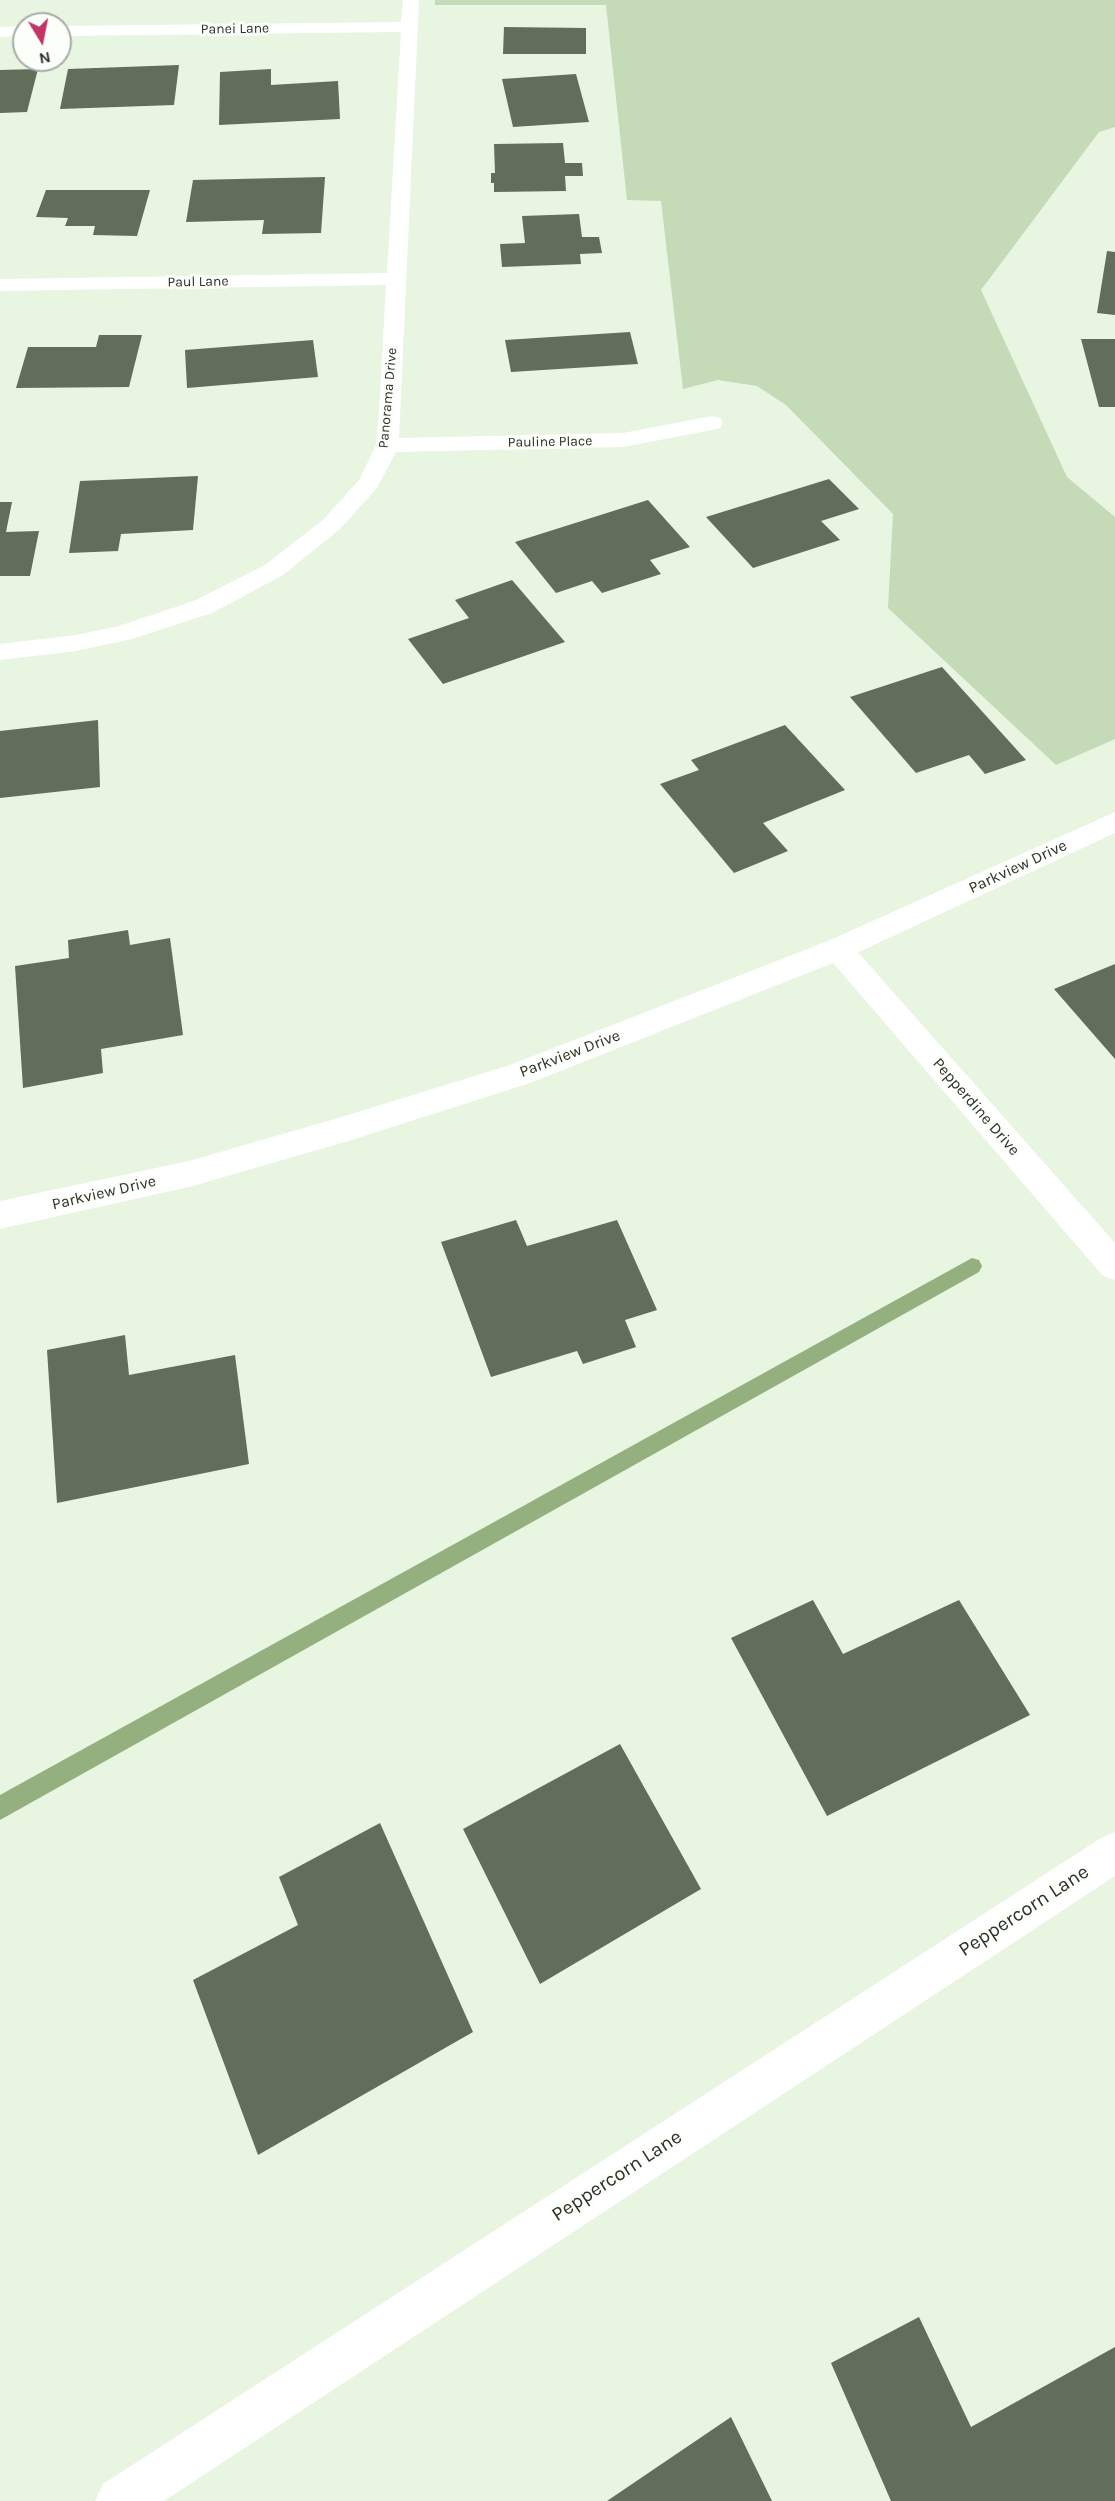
<!DOCTYPE html>
<style>
body{margin:0}
#map{position:relative;width:1115px;height:2501px;overflow:hidden;background:#e8f5e0;font-family:Karla,sans-serif}
canvas{display:block}
.north{position:absolute;left:12px;top:12px;width:60px;height:60px;box-sizing:border-box;background:#fcfefa;border:2px solid #a9aca6;border-radius:50%;rotate:170deg;font-size:16px;font-weight:700;line-height:24px;text-align:center;color:#2c3129}
.north::after{content:'';display:block;margin:auto;width:21px;height:27px;background:#c13567;clip-path:polygon(50% 0,100% 100%,50% 72%,0 100%)}
</style>
<div id="map">
<canvas width="1115" height="2501"></canvas>
<div class="north">N</div>
</div>
<script>
const g = document.querySelector('canvas').getContext('2d');
g.lineJoin = 'round';
function fill(path, color) { g.fillStyle = color; g.fill(path, 'evenodd'); }
const toPath = rows => new Path2D(rows.map(r => 'M' + r).join(''));
function write(font, color, halo, rows, align = 'center') {
  g.font = font + ' Karla,sans-serif'; g.lineWidth = 6; g.setLineDash([]); g.textBaseline = 'middle'; g.strokeStyle = halo; g.fillStyle = color; for (const [text, x, y, turn = 0] of rows) {
    g.save(); g.translate(x, y); g.rotate((+turn || 0) * Math.PI / 180); g.textAlign = isNaN(turn) ? turn : align; if (halo) g.strokeText(text, 0, 0); g.fillText(text, 0, 0); g.restore();
  }
}
const green = toPath([
 [435,0,1115,0,1115,127,1099,132,981,290,1067,477,1115,517,1115,739,1056,765,888,608,893,514,786,405,757,386,718,380,683,389,661,201,627,200,606,5,435,5]
]);
const stream = toPath([
 [972,1258,979,1260,982,1266,979,1272,0,1820,0,1795,972,1258]
]);
const building = toPath([
 [504,27,586,28,586,54,503,54],
 [179,65,174,105,60,109,68,69],
 [38,69,27,112,0,113,0,70],
 [271,69,271,85,338,81,340,119,219,125,220,72],
 [576,74,589,122,513,127,502,79],
 [563,143,565,163,582,163,583,176,565,176,566,191,494,192,494,183,491,183,491,173,495,173,494,144],
 [325,177,321,233,262,234,264,220,186,222,193,180],
 [46,190,150,190,137,236,93,235,95,226,65,226,68,218,36,217],
 [579,214,582,237,599,237,602,253,580,254,581,264,502,267,500,244,525,243,522,216],
 [1107,251,1115,252,1115,315,1097,313],
 [630,332,638,364,511,372,505,340],
 [99,335,142,335,129,387,16,388,28,347,96,347],
 [1081,339,1115,339,1115,407,1099,407],
 [313,340,318,377,187,388,185,350],
 [198,476,193,530,121,534,118,551,69,553,80,481],
 [829,479,859,509,821,521,840,540,753,568,706,517],
 [648,500,690,547,650,560,661,574,602,593,592,581,556,593,515,542],
 [0,502,12,502,6,532,39,531,30,576,0,576],
 [512,580,565,642,443,684,408,639,469,618,455,600],
 [942,667,1026,760,985,774,969,755,916,773,850,697],
 [98,720,100,787,0,798,0,731],
 [785,725,845,790,763,823,788,851,734,873,660,784,699,770,691,760],
 [128,930,130,945,170,938,183,1035,101,1049,103,1073,23,1088,15,966,69,958,68,940],
 [1115,964,1115,1059,1054,989],
 [516,1220,527,1246,617,1220,657,1310,625,1320,636,1347,583,1364,577,1351,491,1377,441,1242],
 [125,1335,129,1375,235,1355,249,1464,57,1503,47,1350],
 [813,1600,843,1654,959,1600,1030,1715,827,1816,731,1638],
 [620,1744,701,1889,540,1984,463,1829],
 [380,1823,473,2032,258,2155,193,1980,298,1925,279,1877],
 [919,2317,971,2427,1115,2347,1115,2501,891,2501,831,2363],
 [731,2417,772,2501,607,2501]
]);
const minor = toPath([
 [403,0,419,0,399,438,623,433,712,416,720,418,723,423,720,428,712,430,623,447,396,452,377,488,340,529,283,575,212,613,132,639,76,651,0,660,0,644,76,635,119,626,194,601,265,565,324,519,359,480,376,445,379,412,386,285,0,291,0,279,387,273,401,32,60,36,60,26,401,22,403,0],
 [24,26,24,36,0,37,0,27,24,26],
 [838,938,848,941,1115,1243,1115,1280,1103,1276,828,957,823,949,828,941,838,938],
 [1115,1832,1115,1876,164,2501,95,2501,103,2484,1101,1838,1115,1832]
]);
const tertiary = toPath([
 [1115,812,1115,833,848,957,530,1083,345,1142,189,1187,0,1229,0,1201,189,1161,345,1116,510,1065,828,941,1115,812]
]);
const farStreetnames = [
 ["Panei Lane",235,29,-1],
 ["Paul Lane",198,282,-1],
 ["Panorama Drive",388,398,-85],
 ["Pauline Place",550,442,-1]
];
const streetNames = [
 ["Parkview Drive",1018,867,-25],
 ["Parkview Drive",570,1054,-21],
 ["Pepperdine Drive",976,1107,49],
 ["Parkview Drive",104,1193,-13]
];
const nearStreetnames = [
 ["Peppercorn Lane",1024,1911,-33],
 ["Peppercorn Lane",617,2176,-33]
];
fill(green, '#c5dab6');
fill(stream, '#93b07e');
fill(building, '#626d5a');
fill(minor, '#fff');
fill(tertiary, '#fff');
write('14px', '#2c3129', '#fcfefa', farStreetnames);
write('16px', '#2c3129', '#fcfefa', streetNames);
write('20px', '#2c3129', '#fcfefa', nearStreetnames);
</script>
